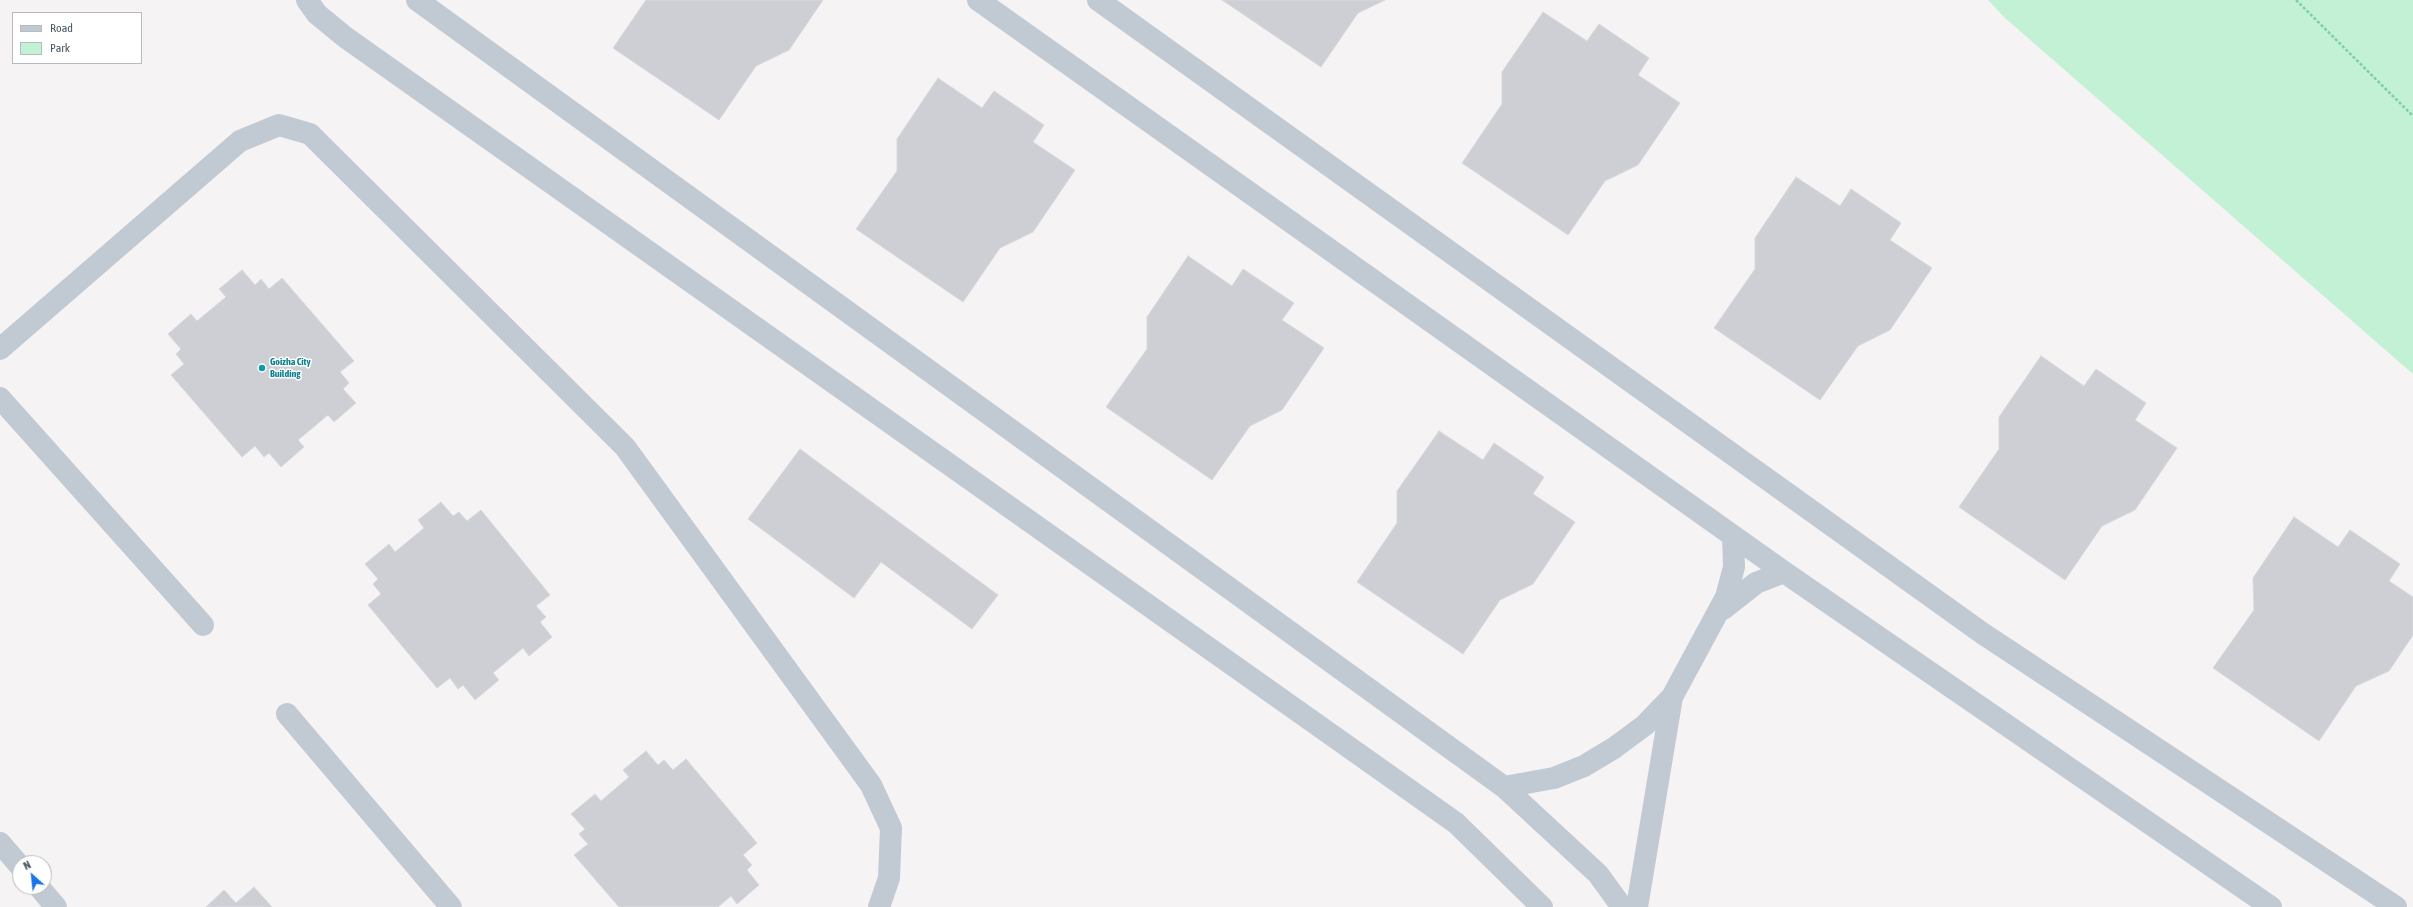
<!DOCTYPE html>
<style>
body{margin:0}
#map{position:relative;width:2413px;height:907px;overflow:hidden;background:#f5f3f3;font-family:"Asap Condensed",sans-serif}
canvas{display:block}
.legend{position:absolute;left:12px;top:12px;width:130px;height:52px;box-sizing:border-box;background:#fff;border:1px solid #b7bbc0;margin:0;padding:5px 7px;list-style:none;font-size:12px;color:#4a5661}
.legend li{display:flex;align-items:center;gap:8px;height:20px}
.legend b{width:20px;border:1px solid #b7bbc0}
.north{position:absolute;left:12px;top:855px;width:40px;height:40px;box-sizing:border-box;background:#fff;border:1px solid #b7bbc0;border-radius:50%;rotate:333deg;font-size:11px;font-weight:700;line-height:16px;text-align:center;color:#4a5661}
.north::after{content:'';display:block;margin:auto;width:14px;height:18px;background:#1a73e8;clip-path:polygon(50% 0,100% 100%,50% 72%,0 100%)}
</style>
<div id="map">
<canvas width="2413" height="907"></canvas>
<ul class="legend">
<li><b style="height:5px;background:#c1cad2"></b>Road</li>
<li><b style="height:11px;background:#c3f1d5"></b>Park</li>
</ul>
<div class="north">N</div>
</div>
<script>
const g = document.querySelector('canvas').getContext('2d');
g.lineJoin = 'round';
function fill(path, color) { g.fillStyle = color; g.fill(path, 'evenodd'); }
const toPath = rows => new Path2D(rows.map(r => 'M' + r).join(''));
function trace(path, color, width, dash) { g.strokeStyle = color; g.lineWidth = width; g.lineCap = dash ? 'butt' : 'round'; g.setLineDash(dash || []); g.stroke(path); }
function write(font, color, halo, rows, align = 'center') {
  g.font = font + ' "Asap Condensed",sans-serif'; g.lineWidth = 3; g.setLineDash([]); g.textBaseline = 'middle'; g.strokeStyle = halo; g.fillStyle = color; for (const [text, x, y, turn = 0] of rows) {
    g.save(); g.translate(x, y); g.rotate((+turn || 0) * Math.PI / 180); g.textAlign = isNaN(turn) ? turn : align; if (halo) g.strokeText(text, 0, 0); g.fillText(text, 0, 0); g.restore();
  }
}
const green = toPath([
 [1988,0,2413,0,2413,374,2004,17]
]);
const building = toPath([
 [646,0,823,0,789,50,756,66,719,120,613,48,646,0],
 [1222,0,1385,0,1358,13,1321,67,1222,0],
 [1543,12,1587,41,1599,24,1649,58,1638,75,1680,103,1638,165,1605,181,1568,235,1462,163,1502,104,1502,72,1543,12],
 [938,78,982,108,994,91,1044,125,1033,142,1075,170,1033,232,1000,248,963,302,856,229,897,171,897,139,938,78],
 [1796,177,1840,206,1851,189,1901,223,1890,240,1932,268,1890,330,1858,346,1820,400,1714,328,1755,269,1755,238,1796,177],
 [1188,256,1232,286,1243,269,1294,303,1282,320,1324,348,1282,410,1250,426,1212,480,1106,407,1147,349,1147,317,1188,256],
 [242,270,255,285,261,279,269,289,282,278,354,361,340,372,349,383,343,389,356,403,334,422,328,415,298,440,304,447,281,467,269,453,264,457,255,446,242,457,171,375,184,364,176,354,181,349,168,334,191,314,197,321,226,297,219,289,242,270],
 [2041,356,2084,386,2096,369,2146,403,2135,420,2177,448,2135,510,2102,526,2065,580,1959,507,1999,449,1999,417,2041,356],
 [1439,431,1483,460,1494,443,1544,477,1533,494,1575,522,1533,584,1500,600,1463,654,1357,582,1397,523,1397,491,1439,431],
 [800,449,998,595,972,629,881,562,854,598,748,519,800,449],
 [441,502,453,516,459,512,467,521,481,510,550,595,536,606,546,617,540,622,552,637,529,656,523,648,493,673,499,680,475,700,463,685,458,689,450,678,437,688,368,605,381,594,373,584,378,579,365,564,389,544,395,552,424,528,418,520,441,502],
 [2294,517,2338,547,2350,530,2400,564,2389,581,2413,597,2413,635,2389,671,2356,686,2319,741,2213,668,2254,610,2253,578,2294,517],
 [646,751,658,765,664,760,673,770,686,759,757,843,743,855,752,865,747,870,759,885,737,904,731,896,718,907,619,907,574,855,588,844,579,834,585,829,571,814,595,794,601,801,629,777,623,770,646,751],
 [254,887,272,907,206,907,224,890,236,903,254,887]
]);
const path = toPath([
 [2296,0,2413,116]
]);
const street = toPath([
 [307,0,317,14,345,37,1456,823,1542,907],
 [417,0,1504,787,1598,874,1622,907],
 [978,0,1784,572,2271,907],
 [1098,0,1982,633,2396,907],
 [0,349,240,141,279,125,310,134,625,447,871,785,891,828,889,878,879,907],
 [0,398,203,625],
 [1723,609,1756,583,1784,572],
 [287,714,451,907],
 [1504,787,1554,778,1584,766,1614,748,1645,725,1672,697,1726,597,1734,567,1733,536],
 [0,843,20,866],
 [39,887,56,907],
 [1637,907,1672,697]
]);
const markers = [
 [262,368,4,"#0f9aa8"]
];
const cultureNames = [
 ["Goizha City",270,362],
 ["Building",270,374]
];
fill(green, '#c3f1d5');
fill(building, '#cdcfd5');
trace(building, '#d7d9de', 1);
trace(path, '#7ad0a6', 2.5, [3, 2]);
trace(street, '#c1cad2', 22);
for (const [x, y, r, color] of markers) { const dot = new Path2D(); dot.arc(x, y, r, 0, 2 * Math.PI); g.fillStyle = color; g.fill(dot); trace(dot, '#fff', 1.5); }
write('bold 10px', '#0d838f', '#fff', cultureNames, 'left');
</script>
